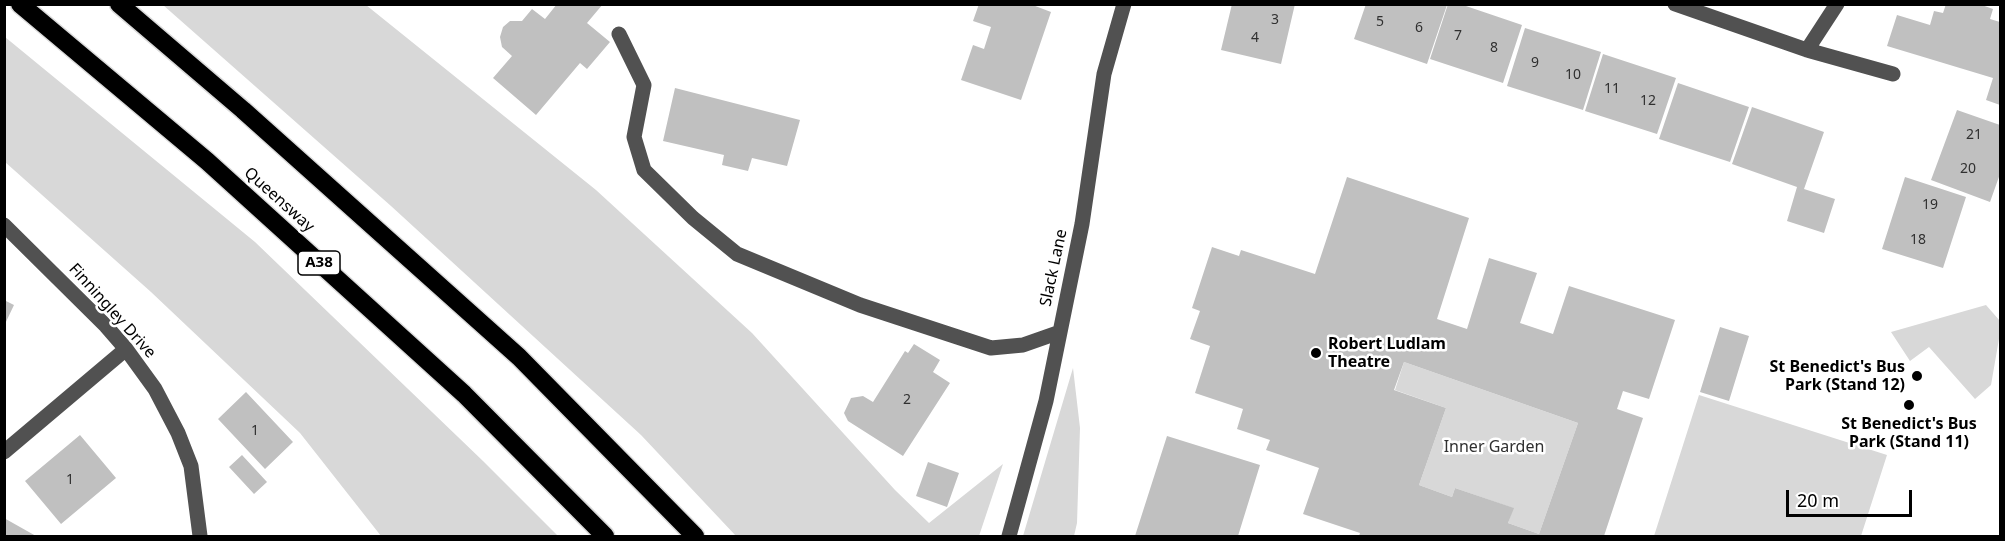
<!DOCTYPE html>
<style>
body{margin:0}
#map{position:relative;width:2005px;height:541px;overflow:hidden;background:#fff;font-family:"Noto Sans",sans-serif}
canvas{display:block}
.frame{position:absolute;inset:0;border:6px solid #000;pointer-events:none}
.scale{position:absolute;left:1786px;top:490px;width:126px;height:27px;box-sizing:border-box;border:3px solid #000;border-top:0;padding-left:8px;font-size:18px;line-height:21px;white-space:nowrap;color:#000;-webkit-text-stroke:4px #fff;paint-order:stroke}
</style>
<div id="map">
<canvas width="2005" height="541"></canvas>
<div class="frame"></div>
<div class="scale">20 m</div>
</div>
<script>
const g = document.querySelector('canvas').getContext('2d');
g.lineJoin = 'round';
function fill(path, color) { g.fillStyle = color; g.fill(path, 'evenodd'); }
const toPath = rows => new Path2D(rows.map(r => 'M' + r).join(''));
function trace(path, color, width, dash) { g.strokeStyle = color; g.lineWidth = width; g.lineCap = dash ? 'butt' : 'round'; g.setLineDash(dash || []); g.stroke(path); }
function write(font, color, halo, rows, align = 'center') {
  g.font = font + ' "Noto Sans",sans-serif'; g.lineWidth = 5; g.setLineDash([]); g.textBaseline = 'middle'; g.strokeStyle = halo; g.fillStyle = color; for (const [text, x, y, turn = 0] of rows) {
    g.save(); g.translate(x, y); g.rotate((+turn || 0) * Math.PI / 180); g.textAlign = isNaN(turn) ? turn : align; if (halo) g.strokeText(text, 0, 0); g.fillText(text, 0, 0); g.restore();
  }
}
const green = toPath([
 [163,5,366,5,596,190,752,333,895,490,929,523,1003,464,979,536,736,536,641,435,391,206],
 [5,37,255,242,483,461,558,536,381,536,300,433,151,292,5,162],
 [1986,305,2000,321,2000,333,1991,385,1975,399,1929,347,1910,361,1891,332],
 [1404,362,1578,423,1539,534,1508,523,1513,508,1455,488,1452,497,1419,485,1446,408,1395,390],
 [1073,368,1080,428,1077,523,1074,536,1023,536],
 [1699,395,1887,455,1861,536,1654,536]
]);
const building = toPath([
 [557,4,603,4,587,23,610,42,587,69,580,63,536,115,493,78,512,56,502,47,500,37,503,27,510,21,522,21,532,9,545,19],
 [979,4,1030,4,1051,12,1021,100,961,80,973,45,984,49,991,27,973,21],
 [1232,4,1295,4,1281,64,1221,50],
 [1366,4,1447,5,1427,64,1354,39],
 [1448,4,1460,4,1522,25,1503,83,1430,59],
 [1946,4,1979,4,1993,9,1990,19,2000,22,2000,105,1986,100,1993,78,1887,46,1897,15,1930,25,1934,11,1943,13],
 [1525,28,1601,52,1583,110,1507,86],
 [1603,54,1676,78,1657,134,1585,111],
 [1678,83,1749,107,1730,162,1659,139],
 [675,88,800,120,787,166,752,158,748,171,722,165,724,155,663,141],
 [1752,107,1824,132,1804,189,1835,199,1824,233,1787,221,1797,187,1732,164],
 [1957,110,2000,125,2000,174,1990,202,1931,180],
 [1347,177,1469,218,1437,319,1467,329,1489,258,1537,273,1520,323,1553,334,1569,286,1675,320,1649,399,1623,391,1617,409,1643,418,1604,536,1359,536,1360,533,1303,514,1319,468,1266,450,1270,440,1237,429,1243,409,1195,393,1210,346,1190,339,1200,311,1192,308,1212,247,1239,256,1241,250,1315,274],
 [1404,362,1578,423,1539,534,1508,523,1514,508,1455,488,1452,497,1419,485,1446,408,1394,390],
 [1905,177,1966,197,1943,268,1882,249],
 [4,300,14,305,4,326],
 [1720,327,1749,336,1729,401,1700,392],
 [914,344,940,360,933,372,950,383,903,456,848,421,844,413,851,398,863,396,873,402,905,351,908,353],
 [246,392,293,442,265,469,218,419],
 [80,435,116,478,61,524,25,481],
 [1167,436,1260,465,1238,536,1135,536],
 [242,455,267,482,254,494,229,467],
 [928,462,959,473,947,507,916,496],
 [4,518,36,536,4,536]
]);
const minor = toPath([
 [1675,4,1807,50,1893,74],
 [619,34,644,85,634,137,644,170,693,218,737,254,860,305,991,348,1023,345,1060,332],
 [1807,50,1837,4],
 [4,225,106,326,126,349,155,389,178,433,191,466,200,536],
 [4,452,126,349],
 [1009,536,1046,401,1082,224,1104,74,1124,4]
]);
const highway = toPath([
 [20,4,207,161,464,394,605,536],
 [119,4,243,110,519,357,695,536]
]);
const markers = [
 [1316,353,6,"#000"],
 [1917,376,6,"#000"],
 [1909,405,6,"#000"]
];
const numberNames = [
 ["3",1275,20],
 ["5",1380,22],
 ["6",1419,28],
 ["7",1458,36],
 ["4",1255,38],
 ["8",1494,48],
 ["9",1535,63],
 ["10",1573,75],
 ["11",1612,89],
 ["12",1648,101],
 ["21",1974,135],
 ["20",1968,169],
 ["19",1930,205],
 ["18",1918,240],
 ["2",907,400],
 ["1",255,431],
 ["1",70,480]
];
const shields = [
 [319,263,42]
];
const shieldNames = [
 ["A38",319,263]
];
const streetNames = [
 ["Queensway",279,200,42],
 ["Slack Lane",1054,268,-78],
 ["Finningley Drive",112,311,48]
];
const poiNames = [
 ["Robert Ludlam",1328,344],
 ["Theatre",1328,362],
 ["St Benedict's Bus",1905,367,"right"],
 ["Park (Stand 12)",1905,385,"right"],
 ["St Benedict's Bus",1909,424,"center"],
 ["Park (Stand 11)",1909,442,"center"]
];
const parkNames = [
 ["Inner Garden",1494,447]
];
fill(green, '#d8d8d8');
fill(building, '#c0c0c0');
trace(highway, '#dbdbdb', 21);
trace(minor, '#515151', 15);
trace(highway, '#000', 18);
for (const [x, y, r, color] of markers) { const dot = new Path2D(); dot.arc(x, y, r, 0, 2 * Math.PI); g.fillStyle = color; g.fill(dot); trace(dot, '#fff', 2); }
write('14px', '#303030', null, numberNames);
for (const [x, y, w] of shields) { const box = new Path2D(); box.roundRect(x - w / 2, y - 12, w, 24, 4.5); g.fillStyle = '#fff'; g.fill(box); trace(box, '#000', 1.5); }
write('bold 15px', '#000', null, shieldNames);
write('16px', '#000', '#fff', streetNames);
write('bold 16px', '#000', '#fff', poiNames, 'left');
write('16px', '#2f2f2f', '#fff', parkNames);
</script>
